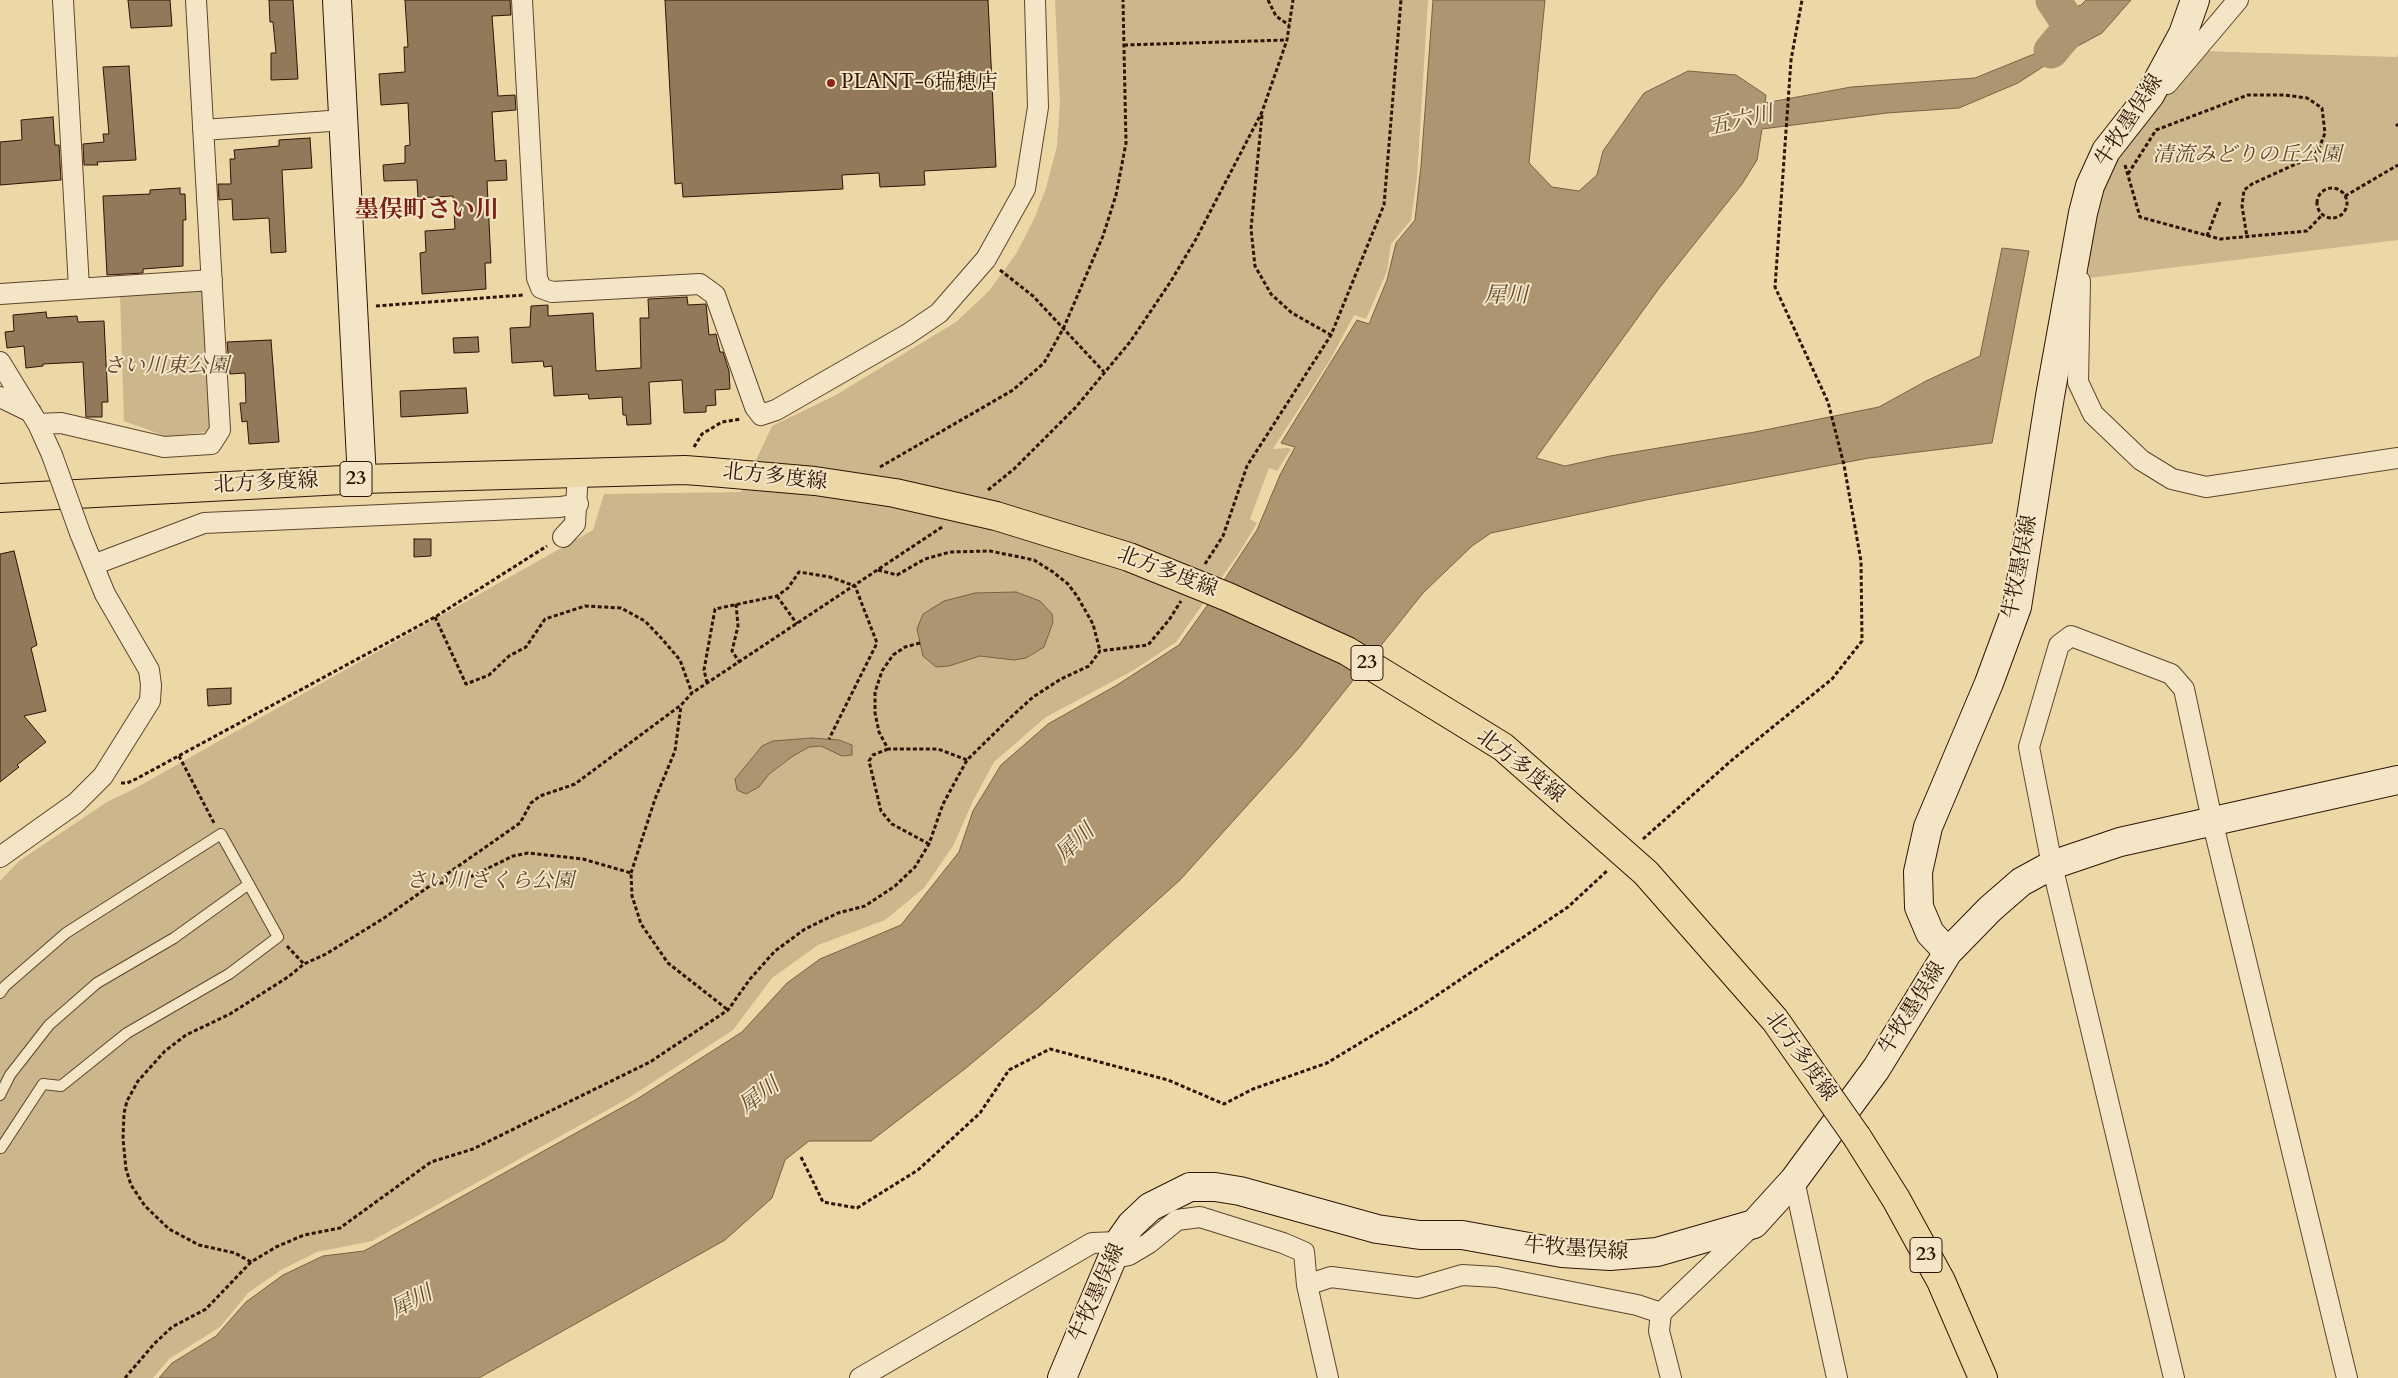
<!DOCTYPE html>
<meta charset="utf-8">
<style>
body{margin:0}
canvas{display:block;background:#ecd7a7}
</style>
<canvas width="2398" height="1378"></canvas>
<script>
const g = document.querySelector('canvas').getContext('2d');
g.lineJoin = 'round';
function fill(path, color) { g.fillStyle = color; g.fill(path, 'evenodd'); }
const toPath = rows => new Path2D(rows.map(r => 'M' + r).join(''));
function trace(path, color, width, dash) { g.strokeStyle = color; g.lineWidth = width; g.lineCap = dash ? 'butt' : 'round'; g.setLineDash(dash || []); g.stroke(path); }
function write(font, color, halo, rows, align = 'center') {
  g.font = font + ' Cardo,"Noto Serif JP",serif'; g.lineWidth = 4; g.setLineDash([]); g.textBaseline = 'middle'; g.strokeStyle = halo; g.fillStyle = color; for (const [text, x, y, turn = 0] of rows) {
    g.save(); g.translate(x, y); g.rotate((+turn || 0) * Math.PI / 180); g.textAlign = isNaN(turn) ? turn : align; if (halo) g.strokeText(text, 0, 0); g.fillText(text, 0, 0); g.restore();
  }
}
const green = toPath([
 [1055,0,1428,0,1417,177,1411,220,1391,244,1387,271,1366,319,1354,315,1330,360,1273,449,1288,448,1291,449,1277,471,1269,468,1250,519,1257,523,1239,553,1176,642,1134,670,1046,717,994,762,973,801,953,846,924,888,885,920,818,945,772,978,733,1030,627,1099,372,1241,317,1252,281,1270,248,1293,220,1327,169,1359,153,1378,0,1378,0,881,19,861,107,802,134,789,593,530,604,494,741,492,772,426,836,395,956,322,989,291,1016,254,1035,217,1046,188,1057,146,1060,102],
 [2199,51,2397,57,2398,54,2398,240,2088,278,2089,255,2104,174],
 [205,288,213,431,168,437,124,421,120,293]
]);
const water = toPath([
 [1433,0,1545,0,1529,163,1552,187,1579,191,1597,175,1603,151,1644,93,1688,71,1736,75,1766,95,1765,103,1851,87,1975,78,2044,50,2052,33,2055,15,2081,5,2086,0,2131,0,2102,33,2061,55,2018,83,1959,108,1887,113,1762,129,1757,160,1742,184,1660,287,1536,458,1565,466,1610,456,1755,432,1879,407,1926,381,1980,356,2002,248,2029,251,1992,443,1869,458,1646,500,1491,533,1472,546,1423,593,1298,749,1180,880,1039,1007,966,1068,871,1141,809,1141,785,1160,772,1198,725,1240,479,1378,159,1378,172,1363,216,1336,246,1302,283,1275,323,1256,364,1251,637,1099,742,1032,787,983,820,959,901,925,959,852,973,811,1001,765,1048,724,1117,685,1179,645,1209,603,1257,530,1280,475,1295,447,1281,443,1357,320,1369,324,1387,280,1396,243,1415,220,1421,166,1433,0],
 [1016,592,1040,601,1052,614,1053,622,1044,647,1026,658,1014,660,980,656,949,666,936,667,923,656,917,629,923,614,944,601,975,593,1016,592],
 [811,738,839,740,852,745,852,755,842,756,821,746,809,747,793,756,769,774,759,787,746,794,737,790,735,779,762,746,773,741,811,738]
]);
const river = toPath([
 [2051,51,2071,27,2053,0]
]);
const building = toPath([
 [128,0,170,0,172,26,131,28,128,0],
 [269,0,293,0,298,79,271,80,271,53,276,53,273,22,270,22,269,0],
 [405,0,510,0,511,15,492,16,498,96,515,95,516,110,492,112,495,161,506,160,507,180,487,181,491,263,485,263,486,289,422,294,420,253,426,252,425,231,455,229,453,196,418,198,417,180,384,181,383,165,405,163,405,146,410,145,408,103,381,105,379,74,405,72,404,47,408,47,405,0],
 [665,0,988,0,996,167,924,171,925,185,880,187,879,173,842,175,843,189,683,197,682,183,675,184,665,0],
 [129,66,136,160,97,162,98,165,84,165,83,144,104,142,103,134,109,134,103,67,129,66],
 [53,117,55,145,59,145,61,180,0,185,0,142,22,140,21,120,53,117],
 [310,138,312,168,282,170,286,252,271,253,269,218,233,220,232,199,219,200,218,184,231,184,230,159,235,159,234,150,279,146,279,140,310,138],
 [180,188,180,194,185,194,186,220,183,220,183,266,143,269,143,273,107,275,103,196,150,194,150,190,180,188],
 [687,297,688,305,706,304,709,335,716,334,720,352,723,352,729,371,730,389,715,390,716,405,706,406,706,412,684,413,682,380,649,382,651,424,627,425,626,415,623,415,622,397,589,399,588,394,554,396,552,366,544,367,543,361,512,363,510,328,530,327,531,306,548,305,548,316,593,313,596,371,641,368,640,318,649,318,648,299,687,297],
 [46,312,47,318,77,316,78,322,104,321,108,402,102,402,102,417,86,417,83,362,43,364,43,366,26,368,24,346,7,348,5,332,14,331,13,315,46,312],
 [478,337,479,352,454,353,453,338,478,337],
 [271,340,279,442,249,444,247,421,242,422,240,403,246,403,245,373,230,374,227,342,271,340],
 [466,388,468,413,401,417,400,391,466,388],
 [414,539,431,539,431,556,414,557,414,539],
 [14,551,37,645,31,648,46,711,24,716,46,742,17,765,19,767,0,782,0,554,14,551],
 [231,688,231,704,208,706,207,689,231,688]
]);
const path = toPath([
 [1268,0,1276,16,1289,25],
 [1124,45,1287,40],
 [1262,115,1251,229,1255,266,1271,294,1292,313,1331,335],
 [2396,124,2398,126],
 [2125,165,2140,217,2220,239,2307,231,2322,215],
 [2128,174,2156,130,2248,95,2284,95,2307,98,2322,108,2325,133,2320,146,2309,158,2252,184,2244,190,2242,206,2247,237],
 '2317 203a15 15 0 1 1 30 0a15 15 0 1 1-30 0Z',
 [2345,196,2398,165],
 [2207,236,2220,202],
 [1000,270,1033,296,1104,372],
 [376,306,524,295],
 [694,447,702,434,722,422,741,419],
 [880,467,1013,390,1044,363,1064,327,1103,236,1116,195,1126,143,1123,0],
 [988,490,1014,469,1076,407,1130,342,1171,281,1196,239,1262,112,1287,40,1293,0],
 [1205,564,1223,536,1247,466,1331,335,1384,205,1401,0],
 [878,570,897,575,925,559,950,552,990,551,1034,560,1053,572,1068,584,1077,596,1093,624,1100,651],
 [777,596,797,624],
 [736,604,738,626,732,651,740,663],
 [435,617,466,684,489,675,509,656,526,647,545,619,585,606,621,608,645,621,663,640,680,660,692,693],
 [920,643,905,647,893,655,882,671,875,692,875,713,879,732,888,749,938,749,967,760],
 [707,683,704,670,715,609,777,596,788,588,799,572,830,577,855,586,877,643,829,739],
 [888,749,873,755,869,761,881,811,892,824,929,844],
 [179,756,214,823],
 [121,783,127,783,136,779,435,617,547,546],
 [1643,839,1732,760,1832,679,1862,641,1861,561,1844,465,1828,402,1775,287,1791,60,1802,0],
 [631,873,655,799,675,751,681,706],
 [433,884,464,880,513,856,528,853,583,859,631,873,632,896,641,924,668,963,728,1010],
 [287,946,304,964],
 [801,1157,823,1202,857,1208,918,1170,980,1113,1009,1070,1050,1049,1168,1080,1224,1104,1253,1089,1327,1063,1421,1006,1568,907,1608,870],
 [251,1262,235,1253,199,1245,169,1229,145,1206,131,1185,126,1169,123,1139,124,1113,127,1101,138,1081,165,1051,186,1035,230,1014,288,977,304,964,326,954,384,918,520,823,531,803,540,796,575,784,681,705,692,693,942,527],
 [125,1378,154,1344,172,1327,206,1309,251,1262,276,1247,304,1235,340,1228,431,1162,473,1149,650,1062,728,1010,750,979,775,951,805,929,838,913,865,906,895,886,915,867,929,844,943,804,967,760,1010,718,1033,697,1061,679,1089,666,1100,651,1148,645,1169,620,1181,601]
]);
const lane = toPath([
 [0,993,5,986,66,933,221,834,278,937,229,974,127,1033,61,1086,43,1084,1,1148],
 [0,1095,10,1075,49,1025,97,983,174,938,249,884]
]);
const street = toPath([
 [63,0,79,288],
 [522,0,537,278,541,288,552,292,700,284,715,295,755,407,761,415,776,410,908,334,939,313,986,259,1025,189,1038,107,1035,0],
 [2167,84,2238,0],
 [203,130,344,120],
 [2080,281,2078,382,2093,414,2141,460,2172,479,2206,487,2398,458],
 [0,294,212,280],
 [0,362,38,424,52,455],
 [0,397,31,412],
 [38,424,61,423,164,447,211,444,220,430,196,0],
 [563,537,575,524,578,472],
 [93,565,204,523,560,507,578,504],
 [0,857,76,803,103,776,150,701,151,685,149,670,105,594,80,533],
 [1794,1180,1837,1378],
 [1110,1259,1129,1255,1149,1243,1177,1220,1200,1217,1283,1243,1304,1252,1307,1285,1331,1277,1418,1288,1462,1275,1496,1277,1637,1305,1661,1313],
 [1307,1285,1328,1378],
 [860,1378,1092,1243,1119,1242],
 [1671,1378,1659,1331,1661,1313,1752,1226],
 [2174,1378,2052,865,2029,747,2059,645,2071,636,2171,674,2184,689,2212,820,2347,1378]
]);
const secondary = toPath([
 [337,0,362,479],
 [1948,952,1990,909,2021,882,2052,865,2120,842,2398,780],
 [1062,1378,1119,1242,1131,1225,1150,1207,1190,1187,1215,1187,1240,1191,1377,1229,1420,1235,1462,1235,1562,1253,1610,1256,1657,1252,1754,1224,1794,1180,1876,1069,1948,952,1930,933,1919,907,1918,872,1928,827,1989,683,2017,607,2050,396,2083,213,2090,186,2106,151,2150,95,2183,34,2195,0]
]);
const primary = toPath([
 [0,498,362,479,685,470,711,472],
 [1857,1137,1896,1199,1941,1281,1983,1378]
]);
const streetBridge = toPath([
 [52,455,80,533]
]);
const primaryBridge = toPath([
 [711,472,815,481,895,493,996,516,1129,557,1228,597,1347,651,1503,747,1646,873,1775,1020,1857,1137]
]);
const markers = [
 [831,83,5,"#8f2418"]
];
const shields = [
 [356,479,32],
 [1367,663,32],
 [1926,1255,32]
];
const shieldNames = [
 ["23",356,479],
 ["23",1367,663],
 ["23",1926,1255]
];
const poiNames = [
 ["PLANT-6瑞穂店",841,83]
];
const streetNames = [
 ["牛牧墨俣線",2130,121,-57],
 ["北方多度線",775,478,6],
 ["北方多度線",266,484,-3],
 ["牛牧墨俣線",2021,567,-79],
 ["北方多度線",1167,573,21],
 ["北方多度線",1520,767,38],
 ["牛牧墨俣線",1913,1009,-58],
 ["北方多度線",1800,1057,54],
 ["牛牧墨俣線",1576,1250,4],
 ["牛牧墨俣線",1098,1293,-66]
];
const parkNames = [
 ["清流みどりの丘公園",2247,156],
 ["さい川東公園",166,367],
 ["さい川さくら公園",490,882]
];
const waterNames = [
 ["五六川",1741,122,-13],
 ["犀川",1506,297],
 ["犀川",1076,844,-44],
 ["犀川",760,1097,-37],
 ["犀川",412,1303,-27]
];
const quarterNames = [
 ["墨俣町さい川",427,211]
];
fill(green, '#ccb68b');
fill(water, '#ac9570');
trace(water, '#7a6145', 1);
trace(river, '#ac9570', 35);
fill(building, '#917959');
trace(building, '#2f1404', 1);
trace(lane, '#5e452d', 12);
trace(street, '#5e452d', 22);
trace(secondary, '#2f1404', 30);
trace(primary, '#2f1404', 30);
trace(path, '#2f1404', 3, [4, 2.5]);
trace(lane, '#f3e5c6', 10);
trace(street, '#f3e5c6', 20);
trace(secondary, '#f3e5c6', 28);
trace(primary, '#ecd7a7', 28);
trace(streetBridge, '#5e452d', 22, []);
trace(primaryBridge, '#2f1404', 30, []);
trace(streetBridge, '#f3e5c6', 20);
trace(primaryBridge, '#ecd7a7', 28);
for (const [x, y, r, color] of markers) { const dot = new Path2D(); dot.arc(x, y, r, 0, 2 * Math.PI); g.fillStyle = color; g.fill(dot); trace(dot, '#f3e5c6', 2); }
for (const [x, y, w] of shields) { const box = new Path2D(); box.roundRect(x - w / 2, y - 17.5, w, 35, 4); g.fillStyle = '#f3e5c6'; g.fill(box); trace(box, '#2f1404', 1); }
write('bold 20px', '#2f1404', null, shieldNames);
write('21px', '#2f1404', '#f3e5c6', poiNames, 'left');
write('21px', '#2f1404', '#f3e5c6', streetNames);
write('italic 21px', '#5e452c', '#f3e5c6', parkNames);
write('italic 22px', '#61482f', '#f3e5c6', waterNames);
write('bold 24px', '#7a1f14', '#f3e5c6', quarterNames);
</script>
